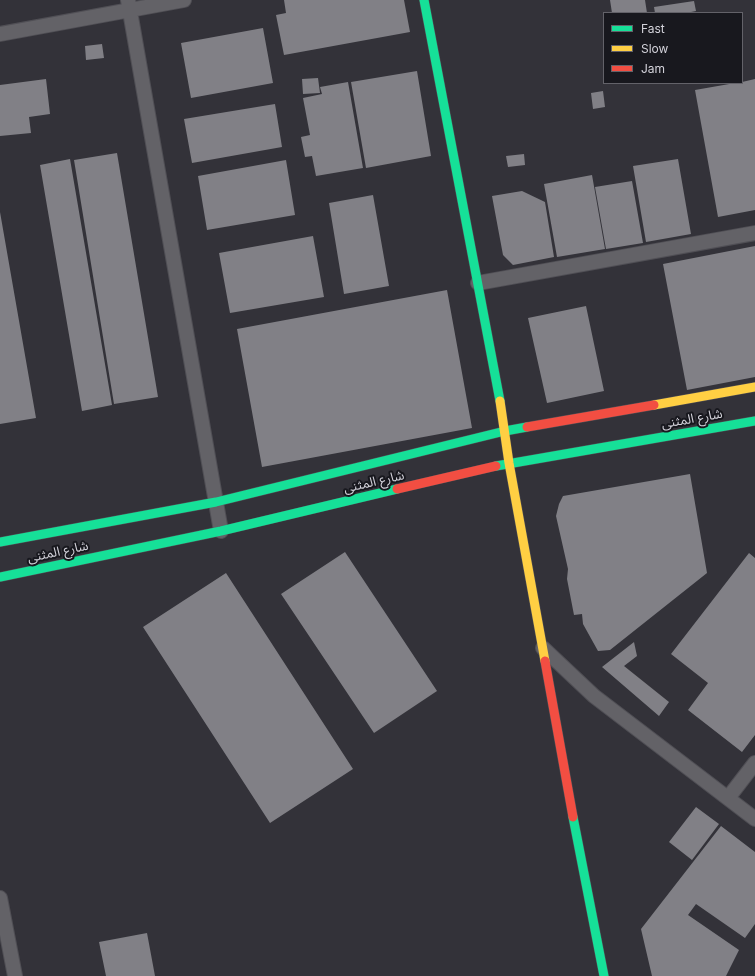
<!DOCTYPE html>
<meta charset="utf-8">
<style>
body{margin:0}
#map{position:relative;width:755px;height:976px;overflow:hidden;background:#333239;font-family:Inter,sans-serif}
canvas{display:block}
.legend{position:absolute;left:603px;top:12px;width:140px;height:72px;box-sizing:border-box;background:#18181e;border:1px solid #636269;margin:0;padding:5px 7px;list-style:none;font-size:12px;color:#d3d2da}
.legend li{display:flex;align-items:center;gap:8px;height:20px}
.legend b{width:20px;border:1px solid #636269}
</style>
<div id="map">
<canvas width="755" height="976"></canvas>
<ul class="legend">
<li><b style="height:5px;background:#16e098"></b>Fast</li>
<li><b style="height:5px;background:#ffcf43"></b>Slow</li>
<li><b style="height:5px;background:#f24e42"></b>Jam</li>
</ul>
</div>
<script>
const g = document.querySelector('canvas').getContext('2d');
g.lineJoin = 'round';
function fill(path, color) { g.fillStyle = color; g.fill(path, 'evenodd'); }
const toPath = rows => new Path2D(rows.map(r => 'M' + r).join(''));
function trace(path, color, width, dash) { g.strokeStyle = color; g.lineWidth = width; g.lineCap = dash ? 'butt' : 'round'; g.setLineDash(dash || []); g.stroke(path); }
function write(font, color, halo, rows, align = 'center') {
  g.font = font + ' Inter,"Noto Sans Arabic",sans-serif'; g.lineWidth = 4; g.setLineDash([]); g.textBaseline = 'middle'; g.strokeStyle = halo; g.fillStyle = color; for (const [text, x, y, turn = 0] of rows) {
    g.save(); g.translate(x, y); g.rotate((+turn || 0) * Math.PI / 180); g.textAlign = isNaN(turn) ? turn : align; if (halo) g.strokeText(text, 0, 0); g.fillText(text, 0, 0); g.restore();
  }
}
const building = toPath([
 [284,0,404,0,410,32,284,55,276,15,286,13],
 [610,0,645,0,647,13,612,13],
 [694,1,696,11,686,13,655,13,654,7],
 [263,28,273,83,191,98,181,43],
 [102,44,104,58,86,60,85,46],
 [417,71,431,156,366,168,351,82],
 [318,78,320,93,303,94,302,79],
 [46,79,50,114,29,117,31,133,0,136,0,85],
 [755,79,755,210,718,217,695,90,735,83,742,83,742,82],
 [348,82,363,168,316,176,312,156,305,157,301,137,310,135,303,98,322,94,320,87],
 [603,91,605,107,593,109,591,93],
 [275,104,282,147,192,163,184,119],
 [117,153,158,397,114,404,74,160],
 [524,154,525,165,508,167,506,156],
 [70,159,112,405,82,411,40,165],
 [678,159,691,234,646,242,633,166],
 [286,160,295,215,207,230,198,176],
 [592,175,605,249,557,257,544,184],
 [632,181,643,243,606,249,595,187],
 [522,191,545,202,554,257,513,265,503,255,492,196],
 [373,195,389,286,344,294,329,203],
 [0,212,36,418,0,424],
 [313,236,324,297,230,313,219,253],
 [755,246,755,377,687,390,663,264],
 [447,290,472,428,262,467,237,329],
 [586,306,604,391,547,403,528,318],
 [690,474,707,573,610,650,598,651,583,624,582,614,574,615,567,579,568,569,556,516,559,504,563,496],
 [345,552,437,691,374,733,281,594],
 [749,553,755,558,755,735,742,752,688,710,708,683,671,654],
 [226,573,353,769,270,823,143,627],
 [634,642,637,656,624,666,669,702,659,716,602,667],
 [696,807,719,824,692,860,669,842],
 [721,826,755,852,755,924,745,938,696,904,688,915,739,950,726,976,652,976,641,929],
 [147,933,155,976,106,976,99,942]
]);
const street = toPath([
 [128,0,221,531],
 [0,34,184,0],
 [478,283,755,233],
 [543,648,594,696,755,819],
 [728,798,755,763],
 [0,898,15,976]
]);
const fast = toPath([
 [424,0,500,401],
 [496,466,755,421],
 [0,542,216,502,505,431,527,427],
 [0,577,221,531,397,489],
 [573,817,604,976]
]);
const slow = toPath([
 [500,401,509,463,545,661],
 [654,405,755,387]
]);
const jam = toPath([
 [527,427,654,405],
 [397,489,496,466],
 [545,661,573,817]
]);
const streetNames = [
 ["شارع المثنى",692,419,-10],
 ["شارع المثنى",374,482,-13],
 ["شارع المثنى",58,552,-12]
];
fill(building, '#818086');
trace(street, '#504f55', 16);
trace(fast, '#504f55', 10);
trace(slow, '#504f55', 10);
trace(jam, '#504f55', 10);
trace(street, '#636267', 14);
trace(fast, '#16e098', 9);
trace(slow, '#ffcf43', 9);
trace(jam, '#f24e42', 9);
write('13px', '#d3d2da', '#18181e', streetNames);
</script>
